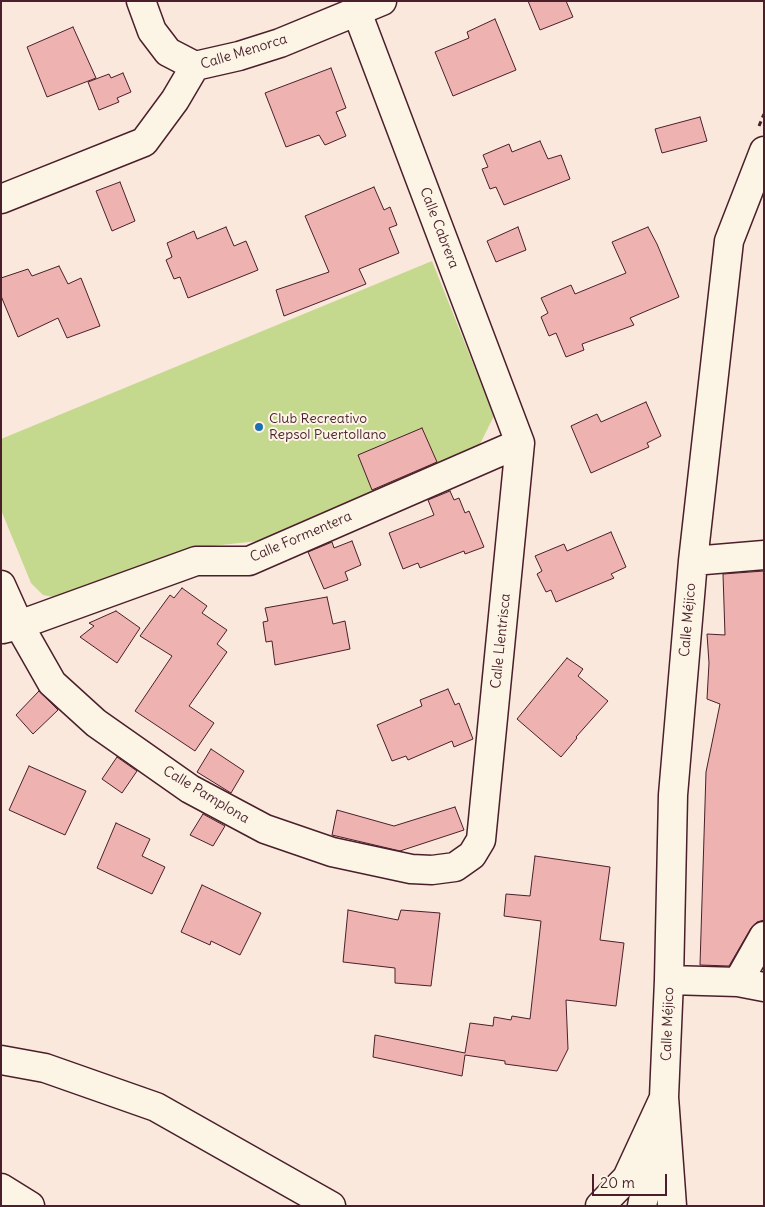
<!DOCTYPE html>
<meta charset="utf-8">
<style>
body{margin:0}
#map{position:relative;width:765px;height:1207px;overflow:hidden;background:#f9e8db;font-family:Delius,sans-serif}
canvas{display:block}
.frame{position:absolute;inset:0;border:2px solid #4a1f2b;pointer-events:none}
.scale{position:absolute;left:592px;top:1174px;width:75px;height:22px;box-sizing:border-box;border:2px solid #4a1f2b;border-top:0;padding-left:6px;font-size:15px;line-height:18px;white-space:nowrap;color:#4a1f2b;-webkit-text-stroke:4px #fcf5e5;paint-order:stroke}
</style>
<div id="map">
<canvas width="765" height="1207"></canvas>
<div class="frame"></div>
<div class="scale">20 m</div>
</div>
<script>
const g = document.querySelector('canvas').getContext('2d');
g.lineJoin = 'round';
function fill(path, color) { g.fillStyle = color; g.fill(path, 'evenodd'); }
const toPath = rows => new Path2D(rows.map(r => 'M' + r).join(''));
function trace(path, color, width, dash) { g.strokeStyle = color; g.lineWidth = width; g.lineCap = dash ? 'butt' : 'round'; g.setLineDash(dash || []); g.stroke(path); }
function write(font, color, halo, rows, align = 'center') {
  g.font = font + ' Delius,sans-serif'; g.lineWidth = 4; g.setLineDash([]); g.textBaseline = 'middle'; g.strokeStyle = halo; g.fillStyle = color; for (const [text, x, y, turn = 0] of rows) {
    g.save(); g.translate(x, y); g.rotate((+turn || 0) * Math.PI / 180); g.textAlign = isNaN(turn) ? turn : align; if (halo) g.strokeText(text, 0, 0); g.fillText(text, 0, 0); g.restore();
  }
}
const green = toPath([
 [432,261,494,416,476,452,258,541,193,548,58,598,43,595,31,583,1,510,1,439]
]);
const building = toPath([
 [528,1,566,1,573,17,540,30,528,1],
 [495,19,516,70,453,96,435,52,469,38,467,32,495,19],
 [73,27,96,78,47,97,27,47,73,27],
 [331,68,346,108,336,112,346,136,325,145,319,135,286,147,265,93,331,68],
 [123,73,131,92,117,98,119,102,99,110,88,82,109,74,111,78,123,73],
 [700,117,707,141,662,153,655,129,700,117],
 [540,141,548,159,561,155,570,179,504,205,496,187,490,189,482,169,488,167,483,155,509,144,512,152,540,141],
 [120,182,135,221,112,231,96,191,120,182],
 [374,187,384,210,390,207,397,225,389,228,399,253,359,269,366,284,284,316,276,290,329,272,305,216,374,187],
 [226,227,234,246,246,241,258,270,188,298,180,277,174,279,166,260,172,257,167,243,194,231,197,239,226,227],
 [518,227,526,250,496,262,487,241,518,227],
 [648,227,657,244,679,297,630,318,634,325,582,344,584,350,566,357,556,333,549,336,541,317,548,313,541,298,571,285,575,294,626,273,612,242,648,227],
 [59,266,68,284,81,278,100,326,67,338,58,318,18,337,1,296,1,278,28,269,32,276,59,266],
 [646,402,661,436,647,443,649,447,591,473,571,426,597,414,601,422,646,402],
 [422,428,437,462,372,490,358,455,422,428],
 [450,491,454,500,459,498,465,513,469,511,484,547,465,554,464,551,420,568,418,563,403,569,389,533,434,515,428,500,450,491],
 [611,532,626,567,611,574,614,578,556,602,551,590,546,592,537,574,542,571,535,556,564,544,567,551,611,532],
 [352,541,361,565,345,572,348,580,324,589,308,552,332,542,334,548,352,541],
 [764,571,764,920,757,922,751,928,729,966,700,965,706,772,720,704,707,699,709,663,707,634,725,635,723,574,764,571],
 [182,588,207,606,202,613,227,630,217,644,227,652,189,706,214,723,195,751,135,711,172,656,140,636,170,595,174,598,182,588],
 [327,597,333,624,345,621,350,649,275,665,272,641,266,642,263,622,268,621,265,608,327,597],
 [116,611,140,628,117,663,80,637,94,626,89,623,116,611],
 [567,658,583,669,578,676,608,701,576,737,577,738,561,757,517,719,567,658],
 [448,689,455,705,459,703,473,739,454,747,452,741,408,760,406,756,392,761,377,725,422,706,420,700,448,689],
 [39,691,58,710,33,734,16,715,39,691],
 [211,749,244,771,231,793,197,772,211,749],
 [117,757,137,771,122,793,102,779,117,757],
 [29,766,86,791,65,835,9,810,29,766],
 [455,807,464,830,400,851,332,835,337,810,394,826,455,807],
 [203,814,225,826,213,846,190,835,203,814],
 [116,823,150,839,142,856,165,867,152,894,97,868,116,823],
 [535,856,610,867,600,940,624,943,616,1006,566,1000,568,1049,557,1071,505,1064,505,1061,465,1055,462,1076,373,1057,375,1035,465,1053,470,1023,493,1026,494,1017,511,1020,512,1016,530,1019,541,921,504,916,506,894,530,896,535,856],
 [202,885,261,913,240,955,211,941,210,945,181,932,202,885],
 [348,910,398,920,401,910,440,913,431,986,395,983,395,968,343,962,348,910]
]);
const path = toPath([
 [759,126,764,114]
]);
const minor = toPath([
 [141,1,152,31,168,52,195,66],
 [1,199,144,142,175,100,195,66,239,56,280,43,382,1],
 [693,561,764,555],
 [1,585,19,625,52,683,96,723,190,789,265,829,332,852,411,869,432,870,455,867,472,855,481,840,520,443,357,12],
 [3,629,19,625,196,561,249,561,520,443],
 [669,980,738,982,764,936],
 [738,982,764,987],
 [1,1060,45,1068,156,1107,331,1206],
 [1,1188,30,1206],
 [600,1206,627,1178,664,1098],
 [642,1206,655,1142],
 [672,1206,664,1097,669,980,673,795,693,561,729,241,764,151]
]);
const markers = [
 [259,427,5,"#1f6fb2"]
];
const streetNames = [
 ["Calle Menorca",244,52,-17],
 ["Calle Cabrera",439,228,69],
 ["Calle Formentera",301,537,-23],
 ["Calle Méjico",688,620,-85],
 ["Calle Llentrisca",501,641,-84],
 ["Calle Pamplona",206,795,31],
 ["Calle Méjico",668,1024,-88]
];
const poiNames = [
 ["Club Recreativo",269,419],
 ["Repsol Puertollano",269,435]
];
fill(green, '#c5d98e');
fill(building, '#eeb2b1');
trace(building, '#4a1f2b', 1);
trace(minor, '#4a1f2b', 31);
trace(path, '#4a1f2b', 3, [5, 4]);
trace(minor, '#fcf5e5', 28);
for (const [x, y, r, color] of markers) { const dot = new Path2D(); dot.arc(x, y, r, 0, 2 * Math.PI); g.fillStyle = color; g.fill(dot); trace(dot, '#fcf5e5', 2); }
write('14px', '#4a1f2b', '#fcf5e5', streetNames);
write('14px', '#4a1f2b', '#fcf5e5', poiNames, 'left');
</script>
